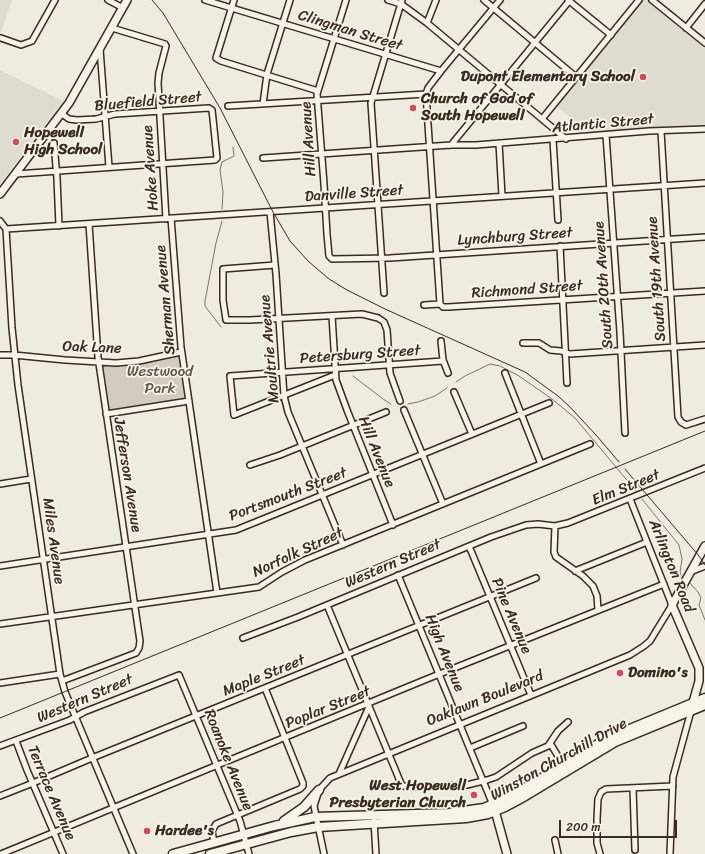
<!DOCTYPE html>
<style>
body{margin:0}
#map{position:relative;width:705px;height:854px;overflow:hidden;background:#efebe0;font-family:Sriracha,sans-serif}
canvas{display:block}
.scale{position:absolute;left:559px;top:820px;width:118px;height:18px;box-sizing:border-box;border:2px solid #3b2a1e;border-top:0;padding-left:5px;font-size:12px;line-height:14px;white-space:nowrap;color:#3b2a1e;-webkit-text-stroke:3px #f7f3e8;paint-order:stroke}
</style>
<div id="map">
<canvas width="705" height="854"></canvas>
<div class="scale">200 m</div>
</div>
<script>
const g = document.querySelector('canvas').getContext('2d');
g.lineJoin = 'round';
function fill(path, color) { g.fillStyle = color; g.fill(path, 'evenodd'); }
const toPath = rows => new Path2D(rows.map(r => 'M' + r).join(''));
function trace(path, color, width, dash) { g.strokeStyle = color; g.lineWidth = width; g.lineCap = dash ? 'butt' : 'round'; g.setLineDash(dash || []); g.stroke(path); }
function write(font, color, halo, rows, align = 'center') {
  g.font = font + ' Sriracha,sans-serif'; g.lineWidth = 3.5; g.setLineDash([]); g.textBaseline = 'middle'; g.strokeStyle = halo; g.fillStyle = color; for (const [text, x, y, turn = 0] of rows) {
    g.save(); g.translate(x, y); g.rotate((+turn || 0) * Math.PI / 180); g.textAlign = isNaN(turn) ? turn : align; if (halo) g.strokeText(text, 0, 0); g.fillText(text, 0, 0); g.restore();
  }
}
const built = toPath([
 [0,0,12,0,0,35],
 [643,0,647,0,705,47,705,126,588,132,557,107],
 [0,70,63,101,0,184]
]);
const green = toPath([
 [177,355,179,355,185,396,184,399,111,410,109,409,103,365,140,364]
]);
const stream = toPath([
 [222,209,223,192,220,170,222,162,234,156,233,147],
 [221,327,205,306,205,301,216,243,222,221],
 [353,376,383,399,391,404],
 [456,382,465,376,490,364,500,366,519,376,552,399,575,418,636,491],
 [408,404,418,402,435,396,447,388],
 [642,499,679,545,682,559,680,572,681,576],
 [689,582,698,592,701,598,699,605,705,620]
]);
const minor = toPath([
 [108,0,123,8],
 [205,0,441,71],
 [234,0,216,58,221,61,318,91],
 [346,0,317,94,324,184,327,234,329,256,332,259,390,258,705,237],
 [388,0,401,4,427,23,566,139],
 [484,0,576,77],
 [568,0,611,35],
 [652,0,705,43],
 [427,23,436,0],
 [112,28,165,44,166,46,159,73,158,83,166,219],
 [686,28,705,4],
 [1,38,21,45,32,41,55,0],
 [100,49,109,167],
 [263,104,267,74,290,0],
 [228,106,426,94],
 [542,119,639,0],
 [661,131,678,417,681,422,686,425,705,419],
 [606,135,620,332,625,433],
 [553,140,558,220],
 [54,143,57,178,59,226],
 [499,143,502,196],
 [451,145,570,0],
 [263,158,451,145,476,145,649,131,705,129],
 [16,174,215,160,217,158,213,119,212,110,209,108,115,114,96,119,77,120,69,119,62,114],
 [270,212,276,274,284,396,288,412,343,545],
 [171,218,181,347,217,593],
 [0,221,6,229,12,328,18,385,60,674,65,692,133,854],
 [6,229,705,183],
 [560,246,567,383],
 [275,265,223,269,223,300,226,320,250,320,362,314,378,318,384,322,387,330,390,373,400,401],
 [384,293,371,103,402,0],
 [440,304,426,94,428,88,441,71,500,0],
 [424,305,440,304,443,307,448,307,705,291],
 [332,316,336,380,347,410,393,525],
 [441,341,443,360,448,373],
 [523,343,539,343,550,350,561,351,570,354,705,345],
 [0,355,14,355,65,360,116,363,139,361,181,352],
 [505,373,541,464],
 [335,375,234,415,230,376,443,361],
 [454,392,472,434],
 [404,410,443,504],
 [106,414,189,401],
 [250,465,280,455,386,412],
 [0,484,31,479],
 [555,526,554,552,556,557,583,576,593,586,597,596,598,610],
 [469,546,531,695],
 [0,566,236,530,549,403],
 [575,571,647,542],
 [690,572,705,566],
 [398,575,493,805],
 [327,605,402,786,416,787,467,785,487,780,496,777,532,753,548,746,558,731,568,722],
 [0,624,259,587,282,572,305,560,590,444],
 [243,638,298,617,491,537,526,525,538,524,555,526,568,523,705,468],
 [62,681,136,653,139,648,140,641,98,357,89,224],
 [0,683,60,674],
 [16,741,27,770,63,854],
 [550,743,564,766],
 [0,746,70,720,84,712,179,675,240,821,249,854],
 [470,748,523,726],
 [339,774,368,709,369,704],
 [633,788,635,850],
 [0,796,33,783,92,758,536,578],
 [374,821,376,854],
 [555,840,558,854],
 [214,843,212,831,216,824,300,789,303,786,303,783,265,688],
 [1,854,427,679,664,584],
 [324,854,314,806,319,790,330,778,630,655,644,646,650,641,672,605,630,499],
 [600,854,597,843,597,819,598,799,601,792,606,789,673,786],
 [670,854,673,777,691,711]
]);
const major = toPath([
 [0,194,69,103,127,0],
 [692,706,699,681,699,668,672,605,705,546],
 [494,807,507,854]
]);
const highway = toPath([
 [284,821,304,807,319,790],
 [173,854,274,826,315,817,449,813,484,808,512,796,608,738,705,698],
 [210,854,291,832,318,827,466,818,488,814,505,807,520,799,615,742,705,705]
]);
const rail = toPath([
 [152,0,163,13,220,108,273,212,290,241,308,261,329,279,347,290,385,309,525,372,558,396,569,406,596,435,619,462],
 [625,469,699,556,705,565],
 [0,718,705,431]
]);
const markers = [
 [643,77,4,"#d1495b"],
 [413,108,4,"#d1495b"],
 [16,142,4,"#d1495b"],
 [620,673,4,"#d1495b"],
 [474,795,4,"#d1495b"],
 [147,831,4,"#d1495b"]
];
const streetNames = [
 ["Clingman Street",350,31,17],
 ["Bluefield Street",148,102,-5],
 ["Atlantic Street",603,124,-5],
 ["Hill Avenue",309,139,-94],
 ["Hoke Avenue",151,168,-94],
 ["Danville Street",354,194,-4],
 ["Lynchburg Street",515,237,-4],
 ["South 19th Avenue",657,279,-94],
 ["South 20th Avenue",604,285,-94],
 ["Richmond Street",527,290,-4],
 ["Sherman Avenue",166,300,-95],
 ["Oak Lane",92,348,2],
 ["Moultrie Avenue",270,349,-95],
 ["Petersburg Street",360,355,-4],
 ["Hill Avenue",376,452,68],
 ["Jefferson Avenue",127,475,81],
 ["Elm Street",626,488,-22],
 ["Portsmouth Street",288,495,-21],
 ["Miles Avenue",53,541,82],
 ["Norfolk Street",298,553,-25],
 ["Western Street",393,564,-23],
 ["Arlington Road",671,566,68],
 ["Pine Avenue",511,616,67],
 ["High Avenue",444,653,68],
 ["Maple Street",264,676,-22],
 ["Western Street",85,699,-23],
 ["Oaklawn Boulevard",485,699,-22],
 ["Poplar Street",328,708,-22],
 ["Roanoke Avenue",228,760,68],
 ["Winston Churchill Drive",559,760,-29],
 ["Terrace Avenue",51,793,67]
];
const poiNames = [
 ["Dupont Elementary School",635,77,"right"],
 ["Church of God of",421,99],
 ["South Hopewell",421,116],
 ["Hopewell",24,133],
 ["High School",24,150],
 ["Domino's",628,673],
 ["West Hopewell",466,786,"right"],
 ["Presbyterian Church",466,803,"right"],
 ["Hardee's",155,831]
];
const parkNames = [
 ["Westwood",160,372],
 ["Park",160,389]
];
fill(built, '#e0dbd0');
fill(green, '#d1cbc0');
trace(stream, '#7e7266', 1);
trace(minor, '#3b2a1e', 8);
trace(major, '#3b2a1e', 10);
trace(highway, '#3b2a1e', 11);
trace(minor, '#f7f3e8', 5);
trace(major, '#f7f3e8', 7);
trace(highway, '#f7f3e8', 8);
trace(rail, '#3b2a1e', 1);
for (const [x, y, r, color] of markers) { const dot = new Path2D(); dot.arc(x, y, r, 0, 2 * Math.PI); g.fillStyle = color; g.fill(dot); trace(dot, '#f7f3e8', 1.5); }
write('15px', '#3b2a1e', '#f7f3e8', streetNames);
write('bold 15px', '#3b2a1e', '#f7f3e8', poiNames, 'left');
write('15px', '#605246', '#f7f3e8', parkNames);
</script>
